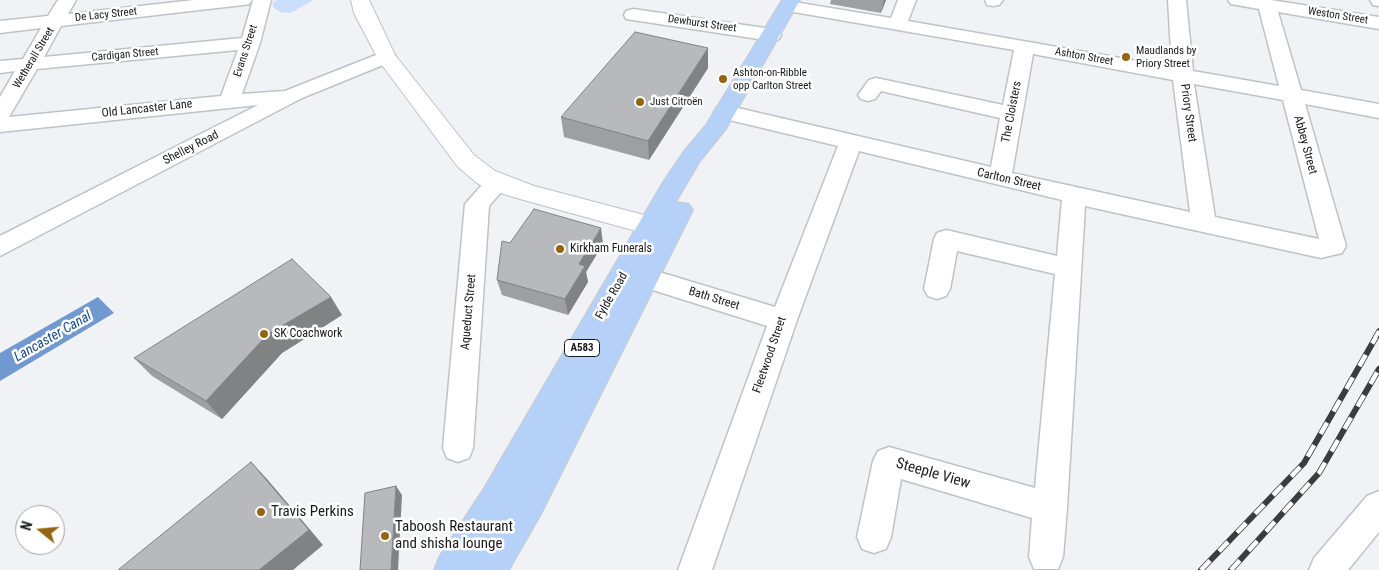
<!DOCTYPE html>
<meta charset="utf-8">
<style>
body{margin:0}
#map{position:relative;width:1379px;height:570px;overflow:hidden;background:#f0f2f6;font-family:"Roboto Condensed",sans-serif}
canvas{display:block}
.north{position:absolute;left:15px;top:505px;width:50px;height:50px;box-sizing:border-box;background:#fff;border:1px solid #a3a3a3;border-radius:50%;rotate:287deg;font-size:14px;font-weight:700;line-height:20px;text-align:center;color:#18191a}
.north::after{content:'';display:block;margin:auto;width:18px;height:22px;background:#936611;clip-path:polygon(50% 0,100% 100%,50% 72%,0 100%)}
</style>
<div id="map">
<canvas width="1379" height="570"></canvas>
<div class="north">N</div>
</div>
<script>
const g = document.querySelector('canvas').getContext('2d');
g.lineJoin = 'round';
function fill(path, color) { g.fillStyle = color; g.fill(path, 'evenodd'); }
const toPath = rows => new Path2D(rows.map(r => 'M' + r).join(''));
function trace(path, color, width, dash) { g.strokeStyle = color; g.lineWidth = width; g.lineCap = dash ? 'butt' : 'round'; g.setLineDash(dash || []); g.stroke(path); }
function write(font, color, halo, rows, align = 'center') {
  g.font = font + ' "Roboto Condensed",sans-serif'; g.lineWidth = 5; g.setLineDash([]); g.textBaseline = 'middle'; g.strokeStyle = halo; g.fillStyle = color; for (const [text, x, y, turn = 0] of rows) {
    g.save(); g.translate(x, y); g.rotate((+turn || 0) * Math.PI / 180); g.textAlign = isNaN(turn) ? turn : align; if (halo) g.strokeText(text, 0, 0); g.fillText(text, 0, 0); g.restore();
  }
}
const green = toPath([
 [278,0,314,0,290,13,280,12,273,7,273,2]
]);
const water = toPath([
 [98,297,114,313,0,381,0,353]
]);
const minor = toPath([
 [58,0,76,0,68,14,194,0,252,0,249,4,243,5,61,26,44,57,242,38,253,0,271,0,260,43,242,94,285,91,386,51,393,53,396,57,393,61,302,98,0,256,0,236,258,105,0,132,0,97,15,71,0,73,0,61,23,59,41,28,0,33,0,21,48,16,58,0],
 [238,50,221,96,9,117,37,69,238,50],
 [898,0,916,0,908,21,1172,67,1168,0,1186,0,1193,71,1279,86,1259,9,1231,4,1228,0,1271,0,1379,17,1379,29,1278,12,1301,90,1379,104,1379,118,1305,104,1346,246,1342,253,1321,258,1085,206,1067,508,1063,557,1058,569,1034,569,1029,557,1032,518,901,479,891,537,886,549,874,553,862,549,857,537,873,461,878,451,889,447,1035,488,1055,274,957,251,950,289,946,296,937,299,928,296,924,289,934,239,937,233,946,230,1057,256,1062,200,859,151,797,320,712,570,678,570,767,326,637,285,633,278,637,271,646,268,775,307,838,146,717,117,714,112,717,107,725,105,991,167,1000,118,881,91,875,99,868,101,861,99,858,95,869,80,876,78,1003,105,1014,50,788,11,782,10,779,6,782,2,788,1,891,18,898,0],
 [1033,54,1173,80,1190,212,1012,173,1033,54],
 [1194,84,1283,100,1319,239,1215,217,1194,84],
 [985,0,1003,0,999,5,993,6,987,5,985,0],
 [1370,0,1379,0,1379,6,1373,5,1370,0],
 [633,9,772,29,779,31,781,35,779,39,772,41,626,19,624,15,626,11,633,9],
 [497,175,505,177,509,183,489,206,473,448,469,458,458,462,447,458,443,448,465,204,489,177,497,175],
 [1379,491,1379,532,1348,570,1309,570,1314,558,1367,496,1379,491]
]);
const tertiary = toPath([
 [351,0,369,0,395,55,474,155,495,171,534,186,678,224,682,231,678,238,669,240,520,199,488,189,477,183,458,167,379,61,354,13,351,0]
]);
const primary = toPath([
 [782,0,800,0,726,129,700,161,676,202,689,204,693,210,541,514,509,570,434,570,439,557,484,488,663,182,684,151,706,125,782,0]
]);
const railFar1 = toPath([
 [1375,338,1379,331]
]);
const rail = toPath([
 [1201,570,1304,463,1376,337],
 [1231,570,1319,473,1379,369]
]);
const wall = toPath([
 [831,0,886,0,881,13,830,4],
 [708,68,649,160,564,137,561,117],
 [510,243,603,244,586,272,588,282,568,315,502,295,497,280],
 [342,315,282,353,222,419,152,376,134,358]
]);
const shadedWall = toPath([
 [884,0,886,0,881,13],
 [708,48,708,68,649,160,648,141],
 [601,228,603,244,586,272,588,282,568,315,565,299,579,264],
 [331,297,342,315,282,353,222,419,206,401,268,334],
 [251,462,267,479,323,545,293,570,259,570],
 [396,486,402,495,398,570,391,570]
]);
const building = toPath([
 [635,32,708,48,648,141,561,117,635,32],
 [534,209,601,228,579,264,585,266,565,299,497,280,502,241,510,243,534,209],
 [292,259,331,297,268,334,206,401,134,358,292,259],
 [251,462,309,530,259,570,118,570,251,462],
 [396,486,391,570,360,570,365,493,396,486]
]);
const markers = [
 [1126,57,5,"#936611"],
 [723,79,5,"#936611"],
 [640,102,5,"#936611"],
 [560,249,5,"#936611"],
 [264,334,5,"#936611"],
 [261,512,5,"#936611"],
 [385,536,5,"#936611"]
];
const farStreetnames = [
 ["De Lacy Street",106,15,-6],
 ["Weston Street",1338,16,9],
 ["Dewhurst Street",702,24,8],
 ["Evans Street",246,51,-72],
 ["Cardigan Street",125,55,-5],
 ["Ashton Street",1084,57,10],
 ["Wetherall Street",34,58,-59]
];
const farPoinames = [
 ["Maudlands by",1136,51],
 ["Priory Street",1136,64],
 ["Ashton-on-Ribble",733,73],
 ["opp Carlton Street",733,86],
 ["Just Citroën",650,102]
];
const shields = [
 [582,348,35]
];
const shieldNames = [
 ["A583",582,348]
];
const streetNames = [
 ["Old Lancaster Lane",147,109,-6],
 ["The Cloisters",1012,112,-79],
 ["Priory Street",1188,113,82],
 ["Abbey Street",1305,145,75],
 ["Shelley Road",191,148,-27],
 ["Carlton Street",1009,180,13],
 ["Fylde Road",612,296,-60],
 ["Bath Street",714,299,17],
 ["Aqueduct Street",469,312,-85],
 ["Fleetwood Street",770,355,-71]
];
const poiNames = [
 ["Kirkham Funerals",570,249],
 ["SK Coachwork",274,334]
];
const waterNames = [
 ["Lancaster Canal",53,337,-30]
];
const nearStreetnames = [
 ["Steeple View",933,474,16]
];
const nearPoinames = [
 ["Travis Perkins",271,512],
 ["Taboosh Restaurant",395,527],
 ["and shisha lounge",395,544]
];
fill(green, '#c9defc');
fill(water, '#7299cf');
trace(minor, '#bfc2c6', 3);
trace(tertiary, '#bfc2c6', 2);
trace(primary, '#cccccd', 2);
fill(minor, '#fff');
fill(tertiary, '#fff');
fill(primary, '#b6d1f7');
trace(railFar1, '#3b3c3e', 5.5);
trace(rail, '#3b3c3e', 6);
trace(railFar1, '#fff', 4, [11]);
trace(rail, '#fff', 4.5, [13]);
fill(wall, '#9d9fa3');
fill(shadedWall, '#808284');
fill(building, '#b7b9bd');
trace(building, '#808284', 1);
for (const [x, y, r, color] of markers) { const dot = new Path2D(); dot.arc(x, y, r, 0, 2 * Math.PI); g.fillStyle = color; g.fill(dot); trace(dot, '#fff', 2); }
write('11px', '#18191a', '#fff', farStreetnames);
write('11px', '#18191a', '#fff', farPoinames, 'left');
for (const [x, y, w] of shields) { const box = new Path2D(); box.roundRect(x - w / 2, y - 8.5, w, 17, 4); g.fillStyle = '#fff'; g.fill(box); trace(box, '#18191a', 1); }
write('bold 11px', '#18191a', null, shieldNames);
write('12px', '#18191a', '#fff', streetNames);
write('12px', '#18191a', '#fff', poiNames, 'left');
write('italic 14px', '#15498a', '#fff', waterNames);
write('15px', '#18191a', '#fff', nearStreetnames);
write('15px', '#18191a', '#fff', nearPoinames, 'left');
</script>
